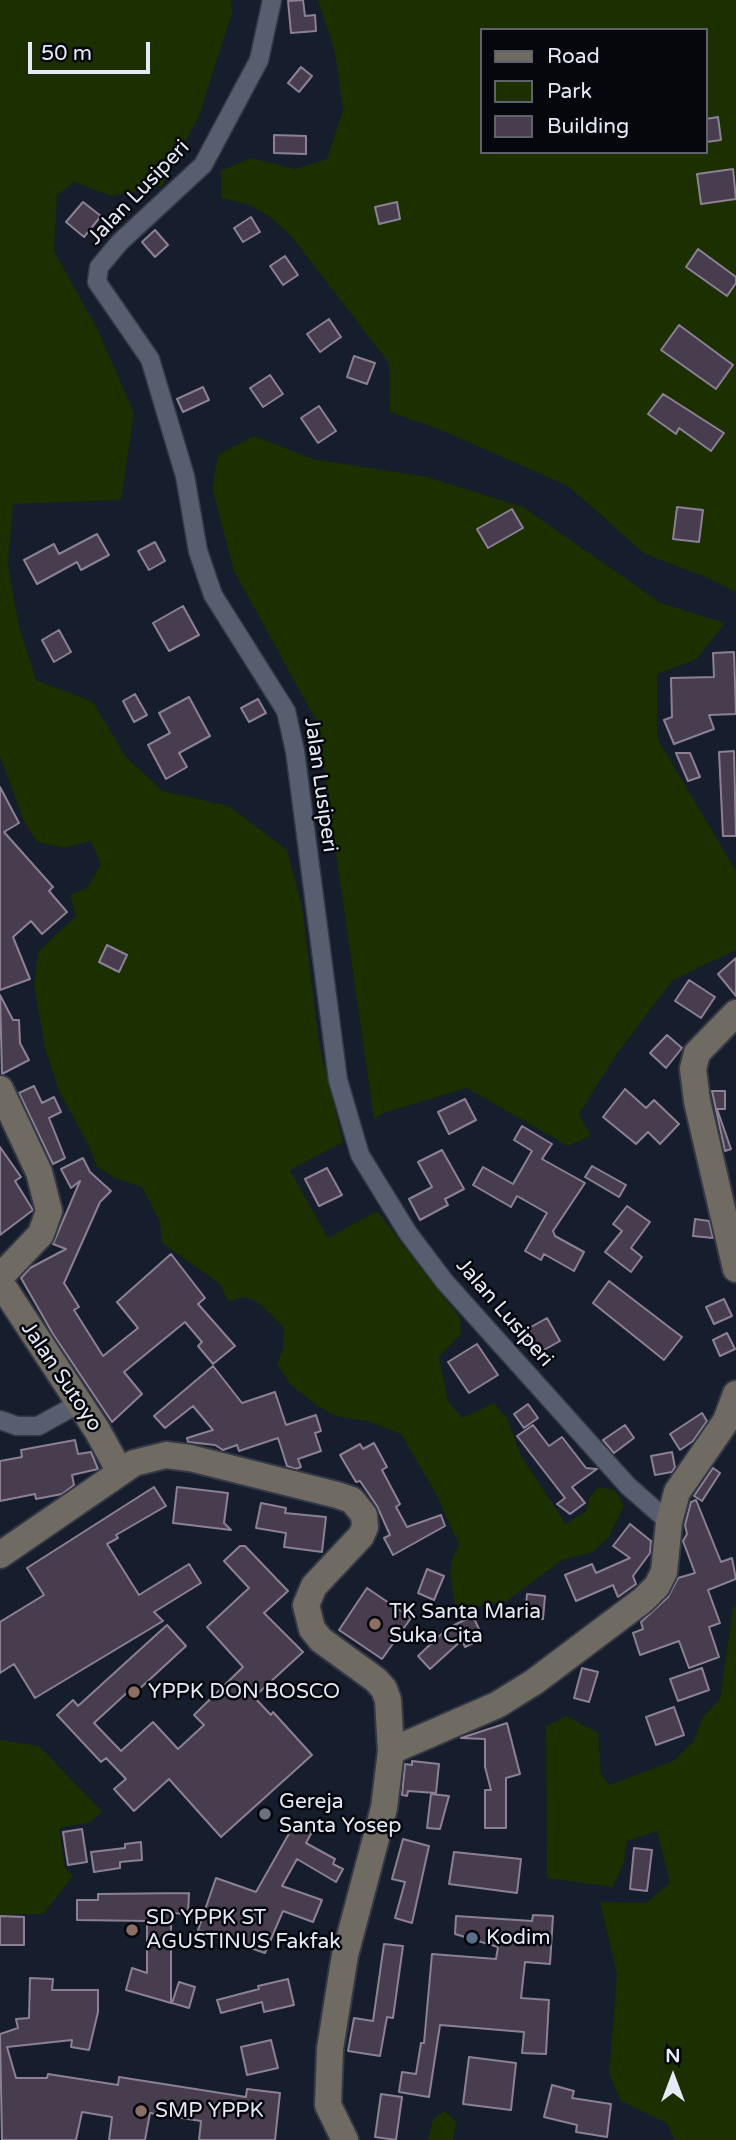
<!DOCTYPE html>
<style>
body{margin:0}
#map{position:relative;width:736px;height:2140px;overflow:hidden;background:#161d2c;font-family:"Varela Round",sans-serif}
canvas{display:block}
.legend{position:absolute;left:480px;top:28px;width:228px;height:126px;box-sizing:border-box;background:#05070d;border:2px solid #5f626a;margin:0;padding:9px 12px;list-style:none;font-size:21px;color:#e5eaf5}
.legend li{display:flex;align-items:center;gap:14px;height:35px}
.legend b{width:35px;border:2px solid #5f626a}
.north{position:absolute;left:638px;top:2042px;width:70px;height:70px;-webkit-text-stroke:5px #05070d;paint-order:stroke;rotate:0deg;font-size:19px;font-weight:700;line-height:28px;text-align:center;color:#e5eaf5}
.north::after{content:'';display:block;margin:auto;width:24px;height:32px;background:#e5eaf5;clip-path:polygon(50% 0,100% 100%,50% 72%,0 100%)}
.scale{position:absolute;left:28px;top:42px;width:122px;height:32px;box-sizing:border-box;border:4px solid #e5eaf5;border-top:0;padding-left:9px;font-size:21px;line-height:24px;white-space:nowrap;color:#e5eaf5;-webkit-text-stroke:5px #05070d;paint-order:stroke}
</style>
<div id="map">
<canvas width="736" height="2140"></canvas>
<ul class="legend">
<li><b style="height:9px;background:#6f6b62"></b>Road</li>
<li><b style="height:19px;background:#1c2f00"></b>Park</li>
<li><b style="height:19px;background:#473d4e"></b>Building</li>
</ul>
<div class="north">N</div>
<div class="scale">50 m</div>
</div>
<script>
const g = document.querySelector('canvas').getContext('2d');
g.lineJoin = 'round';
function fill(path, color) { g.fillStyle = color; g.fill(path, 'evenodd'); }
const toPath = rows => new Path2D(rows.map(r => 'M' + r).join(''));
function trace(path, color, width, dash) { g.strokeStyle = color; g.lineWidth = width; g.lineCap = dash ? 'butt' : 'round'; g.setLineDash(dash || []); g.stroke(path); }
function write(font, color, halo, rows, align = 'center') {
  g.font = font + ' "Varela Round",sans-serif'; g.lineWidth = 5; g.setLineDash([]); g.textBaseline = 'middle'; g.strokeStyle = halo; g.fillStyle = color; for (const [text, x, y, turn = 0] of rows) {
    g.save(); g.translate(x, y); g.rotate((+turn || 0) * Math.PI / 180); g.textAlign = isNaN(turn) ? turn : align; if (halo) g.strokeText(text, 0, 0); g.fillText(text, 0, 0); g.restore();
  }
}
const green = toPath([
 [0,0,231,0,232,13,199,116,162,186,111,196,74,182,57,195,54,251,98,330,134,413,121,500,13,504,8,566,19,626,36,680,93,702,126,757,163,791,229,806,287,850,302,906,319,1043,343,1142,290,1170,328,1238,377,1211,460,1317,461,1334,439,1357,448,1401,462,1418,494,1403,507,1418,521,1456,566,1524,586,1511,590,1497,598,1487,615,1490,624,1506,609,1537,593,1552,562,1560,507,1601,463,1609,455,1603,450,1574,452,1559,459,1545,435,1492,401,1434,370,1422,336,1416,316,1405,290,1384,277,1364,283,1349,284,1328,258,1302,245,1297,228,1301,220,1284,162,1243,160,1222,142,1187,115,1178,97,1167,88,1144,59,1091,45,1048,34,986,38,952,76,916,70,895,87,888,101,864,91,841,64,848,37,842,23,819,0,756],
 [318,0,736,0,736,592,706,577,645,554,568,486,441,430,390,412,389,363,292,237,269,216,247,204,221,198,221,171,251,158,295,169,327,159,343,110,335,52],
 [482,30,706,30,706,152,482,152],
 [254,436,313,459,427,477,523,507,661,603,725,623,697,659,657,674,657,738,736,871,736,950,673,980,618,1052,579,1114,591,1136,568,1146,467,1088,383,1113,374,1119,317,722,234,571,212,488,218,455],
 [736,1605,736,2140,674,2140,667,2123,621,2101,609,2074,617,1974,600,1902,646,1903,670,1883,657,1831,627,1841,624,1862,613,1887,547,1878,546,1726,567,1716,598,1733,601,1774,609,1785,673,1761,693,1742,703,1717,720,1699,733,1608],
 [0,1740,39,1746,102,1811,91,1822,59,1828,65,1868,73,1876,43,1914,0,1915],
 [445,2111,456,2122,453,2140,428,2140,433,2119]
]);
const building = toPath([
 [303,0,305,16,315,15,316,31,291,33,288,1,303,0],
 [301,67,312,76,299,92,288,83,301,67],
 [718,117,721,140,706,142,706,119,718,117],
 [274,135,306,136,306,154,274,153,274,135],
 [733,169,736,199,701,204,697,174,733,169],
 [83,202,101,216,84,237,66,222,83,202],
 [397,202,400,219,379,224,375,207,397,202],
 [251,217,260,232,243,242,234,228,251,217],
 [155,230,168,245,155,257,142,242,155,230],
 [698,249,736,277,736,283,727,296,686,267,698,249],
 [285,256,298,275,283,285,270,266,285,256],
 [329,319,341,337,320,352,307,334,329,319],
 [679,325,733,365,716,389,661,350,679,325],
 [354,356,375,363,367,384,347,377,354,356],
 [270,375,283,394,263,407,250,388,270,375],
 [203,387,209,400,183,412,177,399,203,387],
 [663,394,724,433,711,451,679,428,676,434,648,414,663,394],
 [319,406,336,431,318,443,301,418,319,406],
 [677,507,703,510,699,542,673,539,677,507],
 [512,509,523,528,488,548,477,529,512,509],
 [97,534,109,555,81,570,77,562,37,584,24,560,54,544,59,554,97,534],
 [155,542,165,561,149,570,138,551,155,542],
 [183,606,199,635,169,651,153,623,183,606],
 [59,630,71,652,54,662,42,640,59,630],
 [734,652,736,714,709,715,714,729,674,744,664,720,672,717,671,678,714,677,713,653,734,652],
 [135,694,147,715,134,722,123,701,135,694],
 [189,697,210,736,179,753,187,767,166,779,148,745,170,733,159,713,189,697],
 [258,699,266,713,249,722,241,708,258,699],
 [734,751,736,836,723,836,719,752,734,751],
 [676,753,690,753,700,777,688,781,676,753],
 [0,787,19,823,4,832,53,887,49,891,67,912,42,934,31,921,13,937,30,979,0,990,0,787],
 [107,945,127,955,119,972,99,962,107,945],
 [736,958,736,996,718,974,736,958],
 [689,980,715,997,701,1018,675,1001,689,980],
 [0,995,13,1020,19,1020,20,1043,29,1060,2,1074,0,995],
 [667,1035,682,1048,666,1068,650,1053,667,1035],
 [34,1086,42,1103,54,1097,61,1112,49,1118,65,1158,53,1164,19,1093,34,1086],
 [625,1089,646,1108,654,1100,679,1124,660,1144,648,1132,636,1144,603,1117,625,1089],
 [712,1091,725,1091,725,1109,717,1109,731,1149,725,1151,712,1091],
 [465,1099,476,1120,449,1134,438,1112,465,1099],
 [522,1126,552,1144,542,1159,585,1183,553,1231,555,1236,584,1252,574,1271,544,1254,541,1260,525,1251,547,1213,517,1196,511,1207,473,1185,483,1167,513,1184,532,1151,514,1140,522,1126],
 [0,1147,21,1177,15,1181,33,1210,0,1235,0,1147],
 [442,1150,464,1189,445,1199,448,1205,420,1220,409,1199,432,1187,418,1162,442,1150],
 [83,1158,90,1172,111,1191,100,1202,64,1283,79,1307,74,1310,103,1356,138,1328,117,1302,171,1254,205,1298,198,1304,235,1346,213,1364,198,1346,202,1342,185,1322,124,1372,142,1394,112,1422,53,1334,21,1278,30,1268,66,1249,53,1244,80,1181,71,1188,61,1169,83,1158],
 [592,1166,626,1185,619,1197,585,1177,592,1166],
 [327,1168,342,1195,319,1206,305,1179,327,1168],
 [627,1206,650,1222,631,1248,642,1257,631,1272,605,1252,622,1231,613,1224,627,1206],
 [695,1219,709,1221,713,1238,693,1236,695,1219],
 [609,1281,682,1337,664,1360,593,1303,609,1281],
 [724,1299,732,1316,714,1324,706,1307,724,1299],
 [547,1318,560,1341,535,1355,522,1332,547,1318],
 [727,1333,735,1349,720,1356,713,1340,727,1333],
 [477,1344,498,1375,469,1393,448,1362,477,1344],
 [213,1366,242,1403,275,1392,286,1425,316,1415,321,1431,315,1433,321,1451,298,1459,301,1467,296,1469,287,1466,278,1438,239,1451,237,1445,223,1450,215,1445,188,1442,187,1438,213,1430,193,1406,165,1428,154,1416,213,1366],
 [528,1404,538,1418,524,1428,514,1414,528,1404],
 [702,1413,707,1421,693,1441,680,1450,670,1434,702,1413],
 [533,1425,549,1446,562,1437,586,1468,597,1469,572,1487,585,1503,570,1514,557,1504,565,1498,517,1436,533,1425],
 [625,1425,634,1438,614,1453,603,1440,625,1425],
 [75,1440,78,1454,91,1452,98,1469,72,1475,74,1485,62,1494,36,1499,35,1494,0,1501,0,1461,22,1457,21,1450,75,1440],
 [374,1443,387,1467,382,1470,400,1504,396,1507,407,1527,441,1515,445,1526,393,1555,384,1538,390,1535,377,1506,360,1481,356,1482,340,1455,360,1444,363,1449,374,1443],
 [672,1452,675,1467,672,1472,655,1475,651,1456,672,1452],
 [713,1468,720,1473,702,1501,694,1496,713,1468],
 [154,1487,166,1506,116,1535,118,1538,107,1544,139,1595,189,1564,201,1583,154,1612,163,1621,35,1698,14,1664,0,1673,0,1622,44,1595,27,1568,154,1487],
 [177,1487,228,1493,224,1523,231,1530,173,1523,177,1487],
 [696,1500,721,1562,732,1558,736,1579,708,1590,720,1623,709,1627,719,1657,689,1668,679,1641,640,1655,633,1633,643,1629,641,1622,668,1597,678,1578,695,1573,683,1541,687,1534,685,1525,691,1502,696,1500],
 [261,1503,286,1508,285,1513,326,1517,322,1552,284,1547,286,1533,256,1528,261,1503],
 [630,1524,651,1541,650,1553,633,1576,636,1584,618,1597,613,1585,576,1601,565,1575,592,1564,596,1573,630,1558,613,1546,630,1524],
 [240,1546,245,1546,288,1591,264,1613,303,1652,254,1697,271,1715,273,1712,312,1755,221,1837,169,1779,134,1811,114,1789,126,1779,106,1758,101,1762,57,1715,73,1700,78,1706,167,1625,186,1646,135,1693,131,1689,94,1723,121,1751,153,1722,178,1749,204,1725,194,1715,243,1667,207,1627,249,1588,224,1561,240,1546],
 [427,1569,444,1576,434,1600,418,1593,427,1569],
 [367,1588,411,1618,382,1659,339,1630,367,1588],
 [527,1594,545,1596,543,1619,525,1617,527,1594],
 [473,1616,483,1638,465,1647,462,1640,430,1669,418,1656,448,1628,473,1616],
 [582,1668,598,1672,589,1702,574,1698,582,1668],
 [702,1668,709,1690,678,1701,670,1679,702,1668],
 [674,1707,684,1735,656,1745,646,1717,674,1707],
 [507,1723,520,1774,506,1778,506,1828,485,1828,485,1790,491,1790,485,1767,485,1739,461,1738,507,1723],
 [412,1761,439,1764,436,1793,408,1791,407,1796,402,1795,405,1764,412,1765,412,1761],
 [431,1794,449,1796,440,1829,427,1828,431,1794],
 [295,1823,312,1832,306,1843,335,1859,333,1864,343,1869,336,1882,297,1859,282,1886,322,1900,313,1922,283,1911,265,1953,198,1930,216,1878,256,1892,295,1823],
 [82,1829,87,1862,68,1865,63,1832,82,1829],
 [403,1839,429,1846,412,1923,395,1918,405,1882,392,1879,403,1839],
 [141,1842,142,1860,120,1862,120,1868,94,1872,91,1852,125,1848,125,1844,141,1842],
 [634,1848,652,1850,647,1891,630,1889,634,1848],
 [454,1852,521,1859,517,1893,449,1884,454,1852],
 [189,1893,188,1914,171,1913,171,2003,126,1990,132,1968,147,1973,147,1921,77,1920,77,1900,98,1900,98,1894,189,1893],
 [533,1915,553,1916,550,1964,525,1962,521,1998,549,2000,546,2054,522,2053,524,2032,440,2025,429,2097,399,2092,402,2072,416,2074,421,2043,424,2043,432,1954,496,1959,498,1947,455,1934,456,1916,532,1921,533,1915],
 [0,1916,24,1917,24,1945,0,1945,0,1916],
 [384,1944,403,1946,393,2018,387,2017,380,2056,348,2051,354,2018,373,2021,384,1944],
 [30,1978,53,1979,52,1990,98,1990,98,2012,89,2050,71,2047,72,2040,7,2047,16,2078,47,2078,48,2074,118,2085,119,2077,246,2097,247,2089,280,2093,275,2140,199,2140,201,2121,150,2113,145,2140,109,2140,112,2117,82,2112,76,2140,2,2140,0,2034,18,2028,16,2019,29,2018,30,1978],
 [288,1979,294,2005,264,2012,262,2002,221,2013,217,2000,259,1989,258,1986,288,1979],
 [179,1982,195,1987,189,2008,172,2003,179,1982],
 [271,2040,278,2068,247,2075,241,2047,271,2040],
 [469,2057,516,2063,511,2110,463,2104,469,2057],
 [552,2085,574,2091,572,2098,611,2104,607,2137,576,2132,577,2125,544,2117,552,2085],
 [381,2094,402,2097,396,2140,375,2137,381,2094]
]);
const minor = toPath([
 [272,0,259,60,203,165,120,242,99,267,97,282,150,359,185,476,198,551,213,595,286,711,295,751,338,1080,360,1155,408,1233,445,1282,628,1486,669,1522],
 [0,1420,17,1426,38,1426,78,1404]
]);
const secondary = toPath([
 [736,1013,697,1053,693,1069,697,1101,736,1269],
 [0,1089,39,1172,49,1211,41,1234,0,1277],
 [0,1282,97,1430,120,1472],
 [0,1555,134,1463,166,1455,190,1458,337,1495,352,1500,364,1515,365,1527,361,1536,314,1586,306,1605,312,1629,321,1640,376,1680,384,1689,388,1700,391,1751,384,1808,345,1955,330,2049,328,2105,345,2140],
 [391,1751,497,1705,534,1682,643,1600,657,1586,664,1572,669,1522,677,1492,726,1421,736,1394]
]);
const markers = [
 [375,1624,7,"#8d6e63"],
 [134,1692,7,"#8d6e63"],
 [265,1814,7,"#6b7280"],
 [132,1930,7,"#8d6e63"],
 [472,1938,7,"#5c6f8a"],
 [141,2111,7,"#8d6e63"]
];
const streetNames = [
 ["Jalan Lusiperi",139,193,-46],
 ["Jalan Lusiperi",320,785,82],
 ["Jalan Lusiperi",504,1313,49],
 ["Jalan Sutoyo",61,1377,56]
];
const poiNames = [
 ["TK Santa Maria",389,1612],
 ["Suka Cita",389,1636],
 ["YPPK DON BOSCO",148,1692],
 ["Gereja",279,1802],
 ["Santa Yosep",279,1826],
 ["SD YPPK ST",146,1918],
 ["AGUSTINUS Fakfak",146,1942],
 ["Kodim",486,1938],
 ["SMP YPPK",155,2111]
];
fill(green, '#1c2f00');
fill(building, '#473d4e');
trace(building, '#8c8194', 2);
trace(minor, '#353946', 21);
trace(secondary, '#353946', 30);
trace(minor, '#565e70', 18);
trace(secondary, '#6f6b62', 26);
for (const [x, y, r, color] of markers) { const dot = new Path2D(); dot.arc(x, y, r, 0, 2 * Math.PI); g.fillStyle = color; g.fill(dot); trace(dot, '#05070d', 2.5); }
write('21px', '#e5eaf5', '#05070d', streetNames);
write('21px', '#e5eaf5', '#05070d', poiNames, 'left');
</script>
